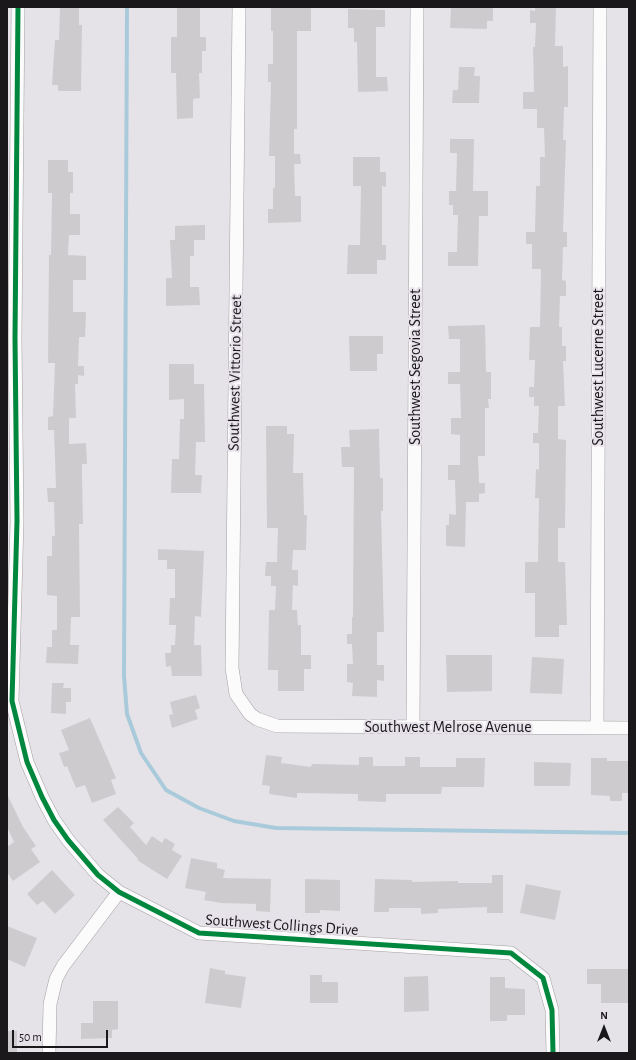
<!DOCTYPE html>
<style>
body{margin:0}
#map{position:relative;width:636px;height:1060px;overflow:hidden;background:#e6e3e8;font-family:"Alegreya Sans",sans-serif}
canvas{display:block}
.frame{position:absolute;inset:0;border:8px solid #1a181b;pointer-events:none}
.north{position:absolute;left:584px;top:1008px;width:40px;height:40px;-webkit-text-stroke:3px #e7e1ea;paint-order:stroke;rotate:0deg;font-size:11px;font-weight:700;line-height:16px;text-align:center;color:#1a181b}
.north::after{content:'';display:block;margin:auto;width:14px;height:18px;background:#1a181b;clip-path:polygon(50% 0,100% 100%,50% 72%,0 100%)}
.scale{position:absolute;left:12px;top:1030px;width:96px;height:18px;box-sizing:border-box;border:2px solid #1a181b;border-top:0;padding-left:5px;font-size:12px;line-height:14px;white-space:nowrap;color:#1a181b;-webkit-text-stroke:3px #e7e1ea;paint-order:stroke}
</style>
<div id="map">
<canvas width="636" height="1060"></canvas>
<div class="frame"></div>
<div class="north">N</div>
<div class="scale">50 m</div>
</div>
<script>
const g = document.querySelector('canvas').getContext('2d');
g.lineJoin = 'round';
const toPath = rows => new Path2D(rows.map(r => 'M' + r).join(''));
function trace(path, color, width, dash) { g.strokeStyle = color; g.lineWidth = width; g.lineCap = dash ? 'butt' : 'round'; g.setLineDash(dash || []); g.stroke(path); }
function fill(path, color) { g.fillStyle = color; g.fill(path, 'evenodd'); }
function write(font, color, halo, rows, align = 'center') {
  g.font = font + ' "Alegreya Sans",sans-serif'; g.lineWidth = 4; g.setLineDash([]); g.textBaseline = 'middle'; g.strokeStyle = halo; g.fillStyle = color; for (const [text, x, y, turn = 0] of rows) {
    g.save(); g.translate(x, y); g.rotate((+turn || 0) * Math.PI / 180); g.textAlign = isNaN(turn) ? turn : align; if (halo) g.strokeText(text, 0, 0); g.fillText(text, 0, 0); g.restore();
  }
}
const stream = toPath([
 [127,7,124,676,127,714,141,753,166,790,199,808,234,821,276,828,629,833]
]);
const building = toPath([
 [60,7,79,7,79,25,82,25,81,91,58,91,58,85,52,85,55,40,59,40],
 [271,7,311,7,311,31,297,31,297,129,294,129,294,154,300,154,301,164,294,164,295,196,301,196,301,222,268,223,268,209,273,209,273,188,275,188,275,156,269,156,271,82,268,82,268,64,273,64,273,31,271,31],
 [451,7,493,7,493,21,487,21,487,29,450,28],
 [535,7,556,7,555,46,563,46,563,67,568,66,568,107,564,107,563,140,566,140,563,232,567,232,567,247,563,247,562,280,566,281,566,296,560,296,559,327,562,327,562,346,566,346,566,361,563,361,565,406,558,406,558,439,566,440,565,528,558,528,558,562,565,562,567,625,559,625,559,637,535,637,535,593,525,593,525,562,538,562,539,498,535,498,536,469,539,470,539,443,533,443,533,433,538,433,539,406,534,406,534,397,529,397,529,387,534,387,535,360,529,360,530,327,540,327,541,269,532,269,532,244,526,244,526,232,535,232,536,186,540,186,540,157,545,157,544,128,537,128,537,109,523,109,523,92,534,92,533,47,535,47,536,23,530,23,530,10,535,11],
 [177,8,200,8,200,37,206,37,206,51,202,51,202,73,199,73,200,98,193,99,193,118,177,119,176,73,171,73,171,37,177,37],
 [348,9,385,10,385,27,376,27,376,77,387,77,388,91,358,92,357,42,354,42,354,28,348,28],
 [459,67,475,67,474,76,480,76,479,103,452,103,453,90,458,90],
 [450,139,474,139,473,191,488,191,488,216,479,216,478,266,448,266,448,252,457,252,458,215,453,215,453,205,449,205,449,191,456,191,457,153,450,153],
 [353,157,380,157,380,172,386,172,386,187,382,186,382,245,386,245,386,260,377,260,377,274,347,274,348,245,360,245,361,186,353,186],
 [48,160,68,160,68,172,73,172,73,193,70,193,70,214,80,214,80,235,69,235,68,255,86,256,86,280,73,280,73,312,86,312,85,337,79,337,78,366,84,366,84,376,78,375,78,384,75,384,76,418,69,418,69,444,86,443,87,464,82,464,82,474,83,524,79,524,80,617,71,617,70,645,79,645,78,664,46,663,47,647,52,647,52,630,57,630,57,596,47,595,47,556,52,556,52,536,55,536,54,502,48,502,47,488,56,488,54,430,48,430,48,417,53,416,55,363,48,363,49,255,51,255,52,193,48,193],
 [205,225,205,240,194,240,194,256,190,256,190,287,199,287,200,305,166,306,166,278,172,278,170,240,175,240,175,226],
 [485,325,486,372,491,372,491,399,488,399,489,408,485,408,485,456,478,456,479,483,485,483,485,493,479,494,479,502,466,502,465,547,446,546,446,525,449,525,449,514,456,515,455,480,448,480,448,465,460,465,460,435,451,434,451,418,461,418,460,384,448,384,448,372,460,372,460,339,449,339,448,326],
 [349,336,383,336,383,354,377,354,377,371,350,371],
 [169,364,194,364,194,384,204,384,205,442,196,442,195,475,202,475,201,493,171,493,172,459,179,459,180,419,184,419,184,399,169,400],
 [266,426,287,426,287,434,294,434,293,473,303,473,304,515,307,515,306,550,293,550,292,570,298,570,298,586,293,585,292,610,297,610,298,625,301,625,301,655,311,655,311,669,304,669,304,691,278,691,278,670,268,670,269,610,275,610,276,586,271,586,271,576,265,576,266,562,277,562,278,528,267,528],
 [379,429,380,478,383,478,383,511,381,511,384,632,377,632,377,665,384,665,384,681,377,680,377,697,352,696,353,683,347,682,347,664,353,664,352,644,347,644,347,634,352,634,352,617,353,617,354,467,342,467,341,447,350,447,349,430],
 [158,549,204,551,201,617,195,616,194,645,201,645,202,676,172,676,171,666,166,667,165,653,171,653,171,645,175,645,176,625,169,625,170,598,175,598,175,569,167,569,167,560,158,560],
 [446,655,492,655,492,691,447,692],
 [532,657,564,659,562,694,530,693],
 [52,683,64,683,63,688,71,688,71,702,66,702,66,714,51,713],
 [196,695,200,708,195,710,198,719,172,728,169,715,173,714,170,702],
 [90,718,116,778,111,780,116,794,92,803,85,785,76,788,67,766,64,767,59,753,69,750,61,730],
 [266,755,282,757,281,763,311,767,312,764,359,765,359,757,373,757,373,766,405,766,405,757,420,757,420,767,456,767,456,758,485,758,484,787,442,787,441,794,386,794,386,802,358,801,358,794,297,793,297,798,269,794,270,786,262,785],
 [591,758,607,758,607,761,628,761,628,793,622,793,622,801,610,801,610,796,591,795],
 [534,762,571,763,570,786,534,786],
 [7,794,23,827,36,846,31,849,40,862,13,881,7,872,7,847,14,842,7,827],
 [118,807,134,823,130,827,146,845,152,836,162,843,165,838,175,844,172,850,182,856,167,879,137,860,138,859,103,820],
 [191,858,217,863,217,868,225,870,223,878,271,879,270,912,256,911,256,904,221,903,204,900,206,892,185,888],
 [52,870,75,895,55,914,43,901,37,905,27,894],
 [492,875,503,875,503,913,487,913,487,907,438,909,438,913,421,914,421,908,389,908,389,912,374,912,375,879,412,880,412,882,458,881,458,883,492,883],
 [305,879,340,880,340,911,320,910,320,913,305,913],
 [526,884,561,891,555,920,520,913],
 [7,926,37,938,25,967,7,959],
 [210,968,225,971,225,974,246,977,241,1008,205,1003],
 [587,969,628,969,628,1003,601,1003,601,984,587,984],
 [310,975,322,975,322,982,338,982,338,1003,310,1003],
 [428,976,429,1011,404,1012,404,977],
 [490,977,505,977,505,988,525,989,525,1015,507,1015,507,1021,490,1021],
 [93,1001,118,1001,118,1029,112,1030,112,1038,81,1039,81,1023,93,1023],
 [7,1031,17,1031,17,1053,7,1053]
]);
const minor = toPath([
 [18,7,15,338,17,521,12,701,27,762,42,797,54,820,68,840,98,875,119,892,199,933,511,953,543,978,552,1010,553,1053],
 [239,7,232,668,236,694,250,714,257,719,277,726,629,728],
 [413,726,417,7],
 [597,728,600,7],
 [49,1053,50,1004,56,979,63,966,119,892]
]);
const cycleway = toPath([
 [18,7,15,338,17,521,12,701,27,762,42,797,54,820,68,840,98,875,119,892,199,933,511,953,543,978,552,1010,553,1053]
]);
const streetNames = [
 ["Southwest Segovia Street",415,367,-90],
 ["Southwest Lucerne Street",598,367,-90],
 ["Southwest Vittorio Street",235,373,-89],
 ["Southwest Melrose Avenue",448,727],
 ["Southwest Collings Drive",282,925,4]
];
trace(stream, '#a9cada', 4);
fill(building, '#cecbce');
trace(minor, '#a29fa3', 14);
trace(minor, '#fbfbfc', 13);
trace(cycleway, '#00873e', 5);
write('16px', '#1a181b', '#e7e1ea', streetNames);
</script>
